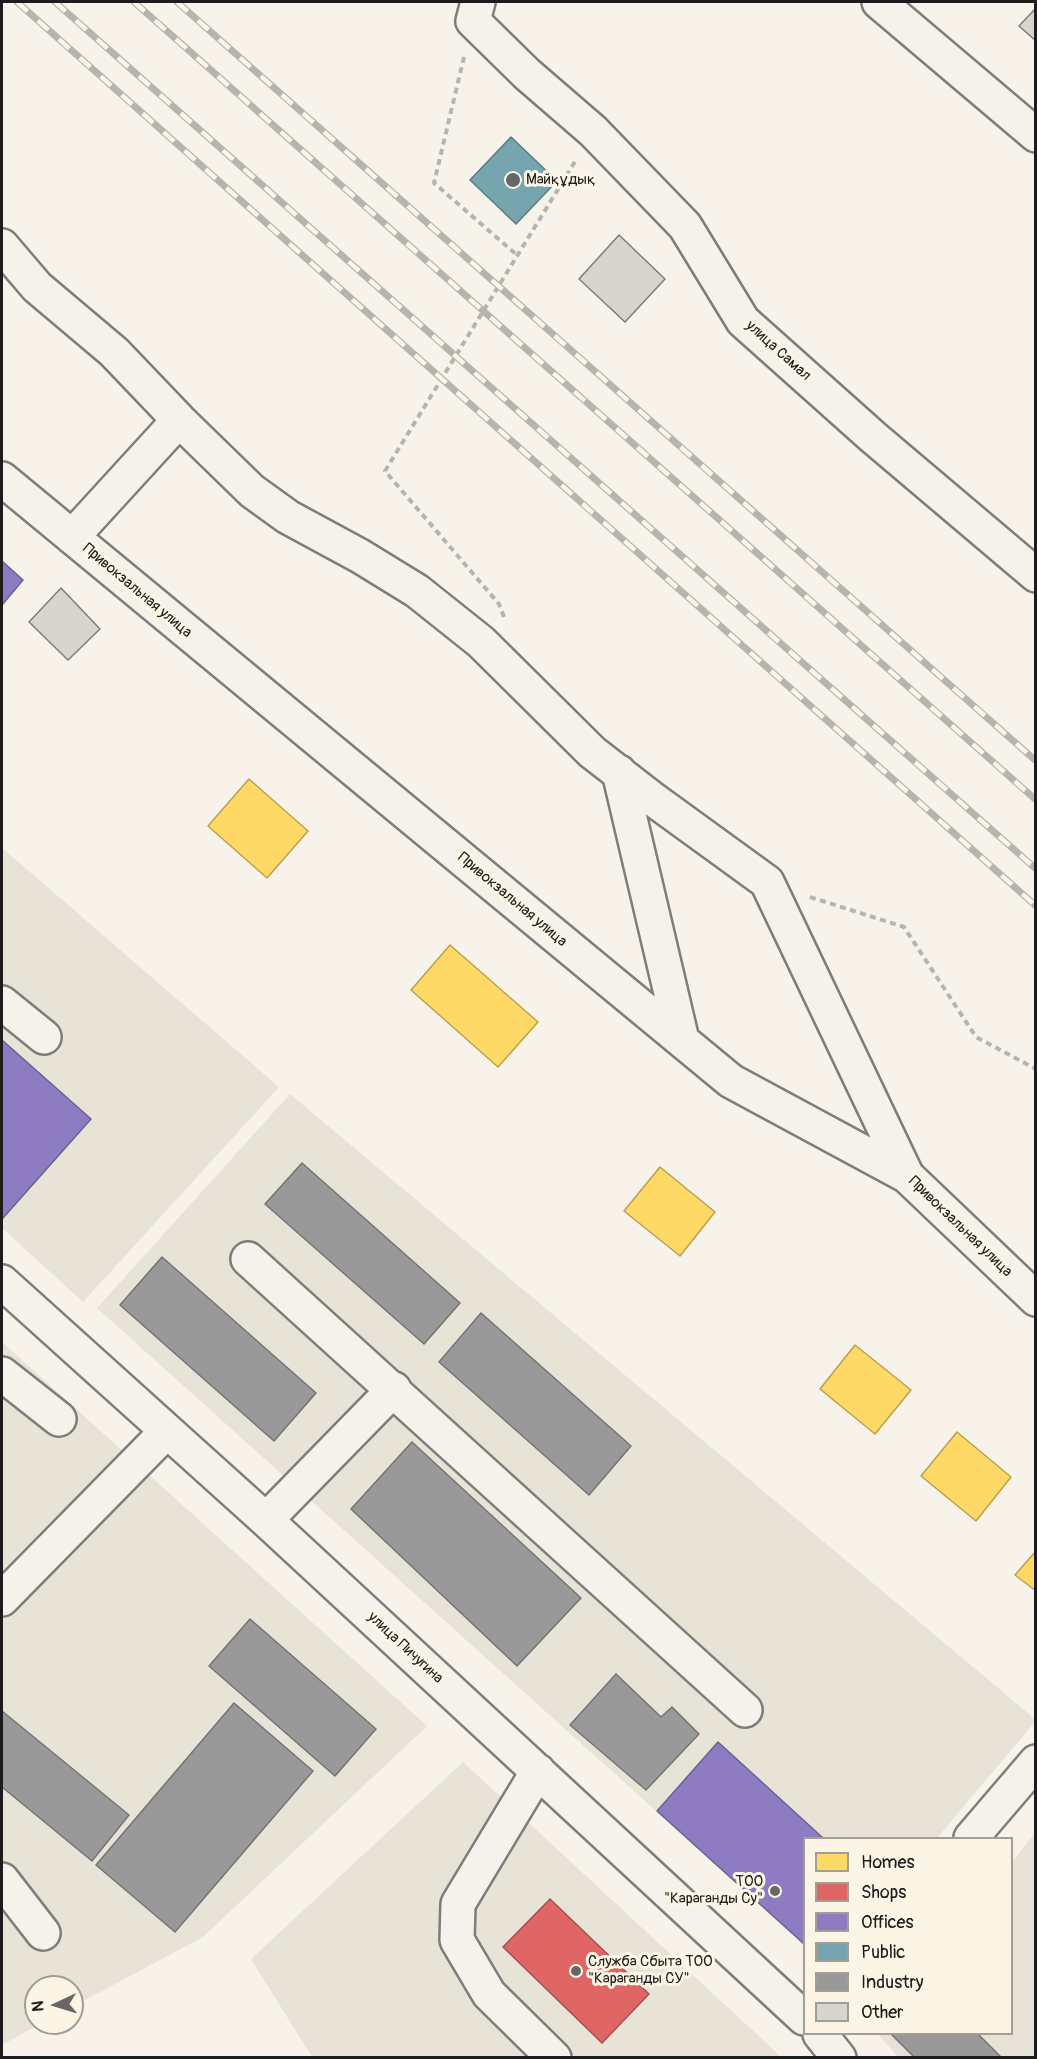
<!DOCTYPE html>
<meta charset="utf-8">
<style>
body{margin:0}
#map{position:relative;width:1037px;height:2059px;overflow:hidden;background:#f7f3ea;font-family:Pangolin,sans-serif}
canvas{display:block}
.frame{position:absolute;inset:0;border:3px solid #1c1c1c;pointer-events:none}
.legend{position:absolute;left:803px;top:1837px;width:210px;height:198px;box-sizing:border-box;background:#fcf5e5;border:2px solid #a29e95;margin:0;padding:8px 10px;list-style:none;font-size:18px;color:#1c1c1c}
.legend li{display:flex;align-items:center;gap:12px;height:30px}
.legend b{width:30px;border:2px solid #a29e95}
.north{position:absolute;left:24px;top:1975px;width:60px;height:60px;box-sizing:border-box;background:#fcf5e5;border:2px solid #a29e95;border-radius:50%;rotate:266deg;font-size:16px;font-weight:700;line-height:24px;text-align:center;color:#1c1c1c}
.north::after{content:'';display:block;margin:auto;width:21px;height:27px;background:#696764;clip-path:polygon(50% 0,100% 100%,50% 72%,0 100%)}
</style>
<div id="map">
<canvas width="1037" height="2059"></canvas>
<div class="frame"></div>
<ul class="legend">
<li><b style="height:16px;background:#ffd966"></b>Homes</li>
<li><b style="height:16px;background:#e06666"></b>Shops</li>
<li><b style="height:16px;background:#8e7cc3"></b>Offices</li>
<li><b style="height:16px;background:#76a5af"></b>Public</li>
<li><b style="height:16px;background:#999"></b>Industry</li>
<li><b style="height:16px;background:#d8d5cf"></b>Other</li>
</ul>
<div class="north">N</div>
</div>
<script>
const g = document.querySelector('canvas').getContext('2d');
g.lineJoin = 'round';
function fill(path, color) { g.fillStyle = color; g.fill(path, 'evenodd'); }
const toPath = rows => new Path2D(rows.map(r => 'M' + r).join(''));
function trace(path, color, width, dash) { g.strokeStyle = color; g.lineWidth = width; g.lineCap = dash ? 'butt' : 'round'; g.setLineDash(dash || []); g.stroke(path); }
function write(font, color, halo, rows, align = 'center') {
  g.font = font + ' Pangolin,sans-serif'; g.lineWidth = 6; g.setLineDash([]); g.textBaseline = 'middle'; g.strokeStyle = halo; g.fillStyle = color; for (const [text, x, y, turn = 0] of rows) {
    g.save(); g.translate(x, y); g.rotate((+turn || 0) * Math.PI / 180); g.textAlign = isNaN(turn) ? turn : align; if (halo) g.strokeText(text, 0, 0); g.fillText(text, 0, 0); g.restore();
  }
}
const built = toPath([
 [2,848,279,1087,83,1302,2,1228],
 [290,1094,1035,1719,1035,1722,937,1838,804,1838,804,1944,97,1308],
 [2,1342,427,1726,203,1937,72,2007,72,1987,36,1987,36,2023,42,2023,2,2045],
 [463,1762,776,2052,780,2057,312,2057,251,1959],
 [1035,1833,1035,2057,898,2057,878,2034,1012,2034,1012,1862]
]);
const homes = toPath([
 [249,779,308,831,267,878,208,826,249,779],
 [450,945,538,1022,498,1067,411,990,450,945],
 [660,1167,715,1212,680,1256,624,1211,660,1167],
 [855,1345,911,1390,875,1434,820,1389,855,1345],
 [957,1432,1011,1477,976,1521,921,1476,957,1432],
 [1036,1551,1036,1591,1015,1575,1036,1551]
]);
const shops = toPath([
 [550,1899,649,1994,602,2043,503,1947,550,1899]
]);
const offices = toPath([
 [2,561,23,580,2,605,2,561],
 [2,1040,91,1119,3,1218,2,1217,2,1040],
 [718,1742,823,1838,804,1838,804,1944,657,1811,718,1742]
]);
const public = toPath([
 [511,137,557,181,516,224,470,180,511,137]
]);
const industry = toPath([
 [302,1163,460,1303,424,1344,265,1204,302,1163],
 [162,1257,316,1393,274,1441,120,1305,162,1257],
 [481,1313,631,1446,589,1495,439,1362,481,1313],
 [412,1442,581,1598,517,1666,351,1509,412,1442],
 [250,1619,376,1729,335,1776,209,1666,250,1619],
 [616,1674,661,1717,672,1707,699,1734,646,1790,570,1725,616,1674],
 [234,1703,313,1771,175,1932,96,1865,234,1703],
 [2,1711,129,1815,92,1861,2,1787,2,1711],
 [891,2034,978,2034,1002,2058,915,2058,891,2034]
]);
const building = toPath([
 [1036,8,1036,41,1019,26,1036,8],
 [619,235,665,279,625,322,579,279,619,235],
 [61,588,100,629,68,660,29,622,61,588]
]);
const path = toPath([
 [464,57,434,183,518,256],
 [504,617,499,604,385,471,576,160],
 [810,897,904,927,976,1037,1036,1069]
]);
const minor = toPath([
 [478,2,473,21,527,74,593,131,685,226,743,321,873,437,1036,575],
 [879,2,1036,135],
 [2,246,37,287,114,352,179,420,252,491,288,517,360,556,417,591,481,642,592,752,650,797,767,882,907,1176],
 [2,479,731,1081,907,1176,1036,1299],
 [72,537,179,420],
 [619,772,682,1040],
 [2,1003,44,1037],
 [248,1259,745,1710],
 [2,1282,266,1520,804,2018],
 [2,1374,59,1419],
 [266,1520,394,1389],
 [2,1599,167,1431],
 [538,1771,458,1904,457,1940,489,1994,554,2058],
 [971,1838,1036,1762],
 [2,1880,43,1933],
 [820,2034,839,2058]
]);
const rail = toPath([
 [17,2,1036,906],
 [55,2,1036,869],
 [134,2,1036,800],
 [177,2,1036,761]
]);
const markers = [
 [513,180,8,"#696764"],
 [775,1891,6,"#696764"],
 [576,1971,6,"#696764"]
];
const poiNames = [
 ["Майқұдық",526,180],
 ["ТОО",763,1882,"right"],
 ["\"Караганды Су\"",763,1899,"right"],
 ["Служба Сбыта ТОО",588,1962],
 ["\"Караганды СУ\"",588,1979]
];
const streetNames = [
 ["улица Самал",778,351,42],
 ["Привокзальная улица",137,591,40],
 ["Привокзальная улица",512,900,40],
 ["Привокзальная улица",960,1227,44],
 ["улица Пичугина",405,1648,43]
];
fill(built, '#e8e3d7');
fill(homes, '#ffd966');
trace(homes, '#bba050', 1.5);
fill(shops, '#e06666');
trace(shops, '#a55050', 1.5);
fill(offices, '#8e7cc3');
trace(offices, '#6c5f91', 1.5);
fill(public, '#76a5af');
trace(public, '#5b7c83', 1.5);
fill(industry, '#999');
trace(industry, '#747474', 1.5);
fill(building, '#d8d5cf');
trace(building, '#7f7d79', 1.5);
trace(minor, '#7f7d79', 38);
trace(path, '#b6b4af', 4, [6, 4.5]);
trace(minor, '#f5f2ec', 33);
trace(rail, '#b6b4af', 7);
trace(rail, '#fcf5e5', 4.5, [14]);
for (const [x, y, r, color] of markers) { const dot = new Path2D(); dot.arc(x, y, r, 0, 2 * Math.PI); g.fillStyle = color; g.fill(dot); trace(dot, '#fcf5e5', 2); }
write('15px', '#1c1c1c', '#fcf5e5', poiNames, 'left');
write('15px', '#1c1c1c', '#fcf5e5', streetNames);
</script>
